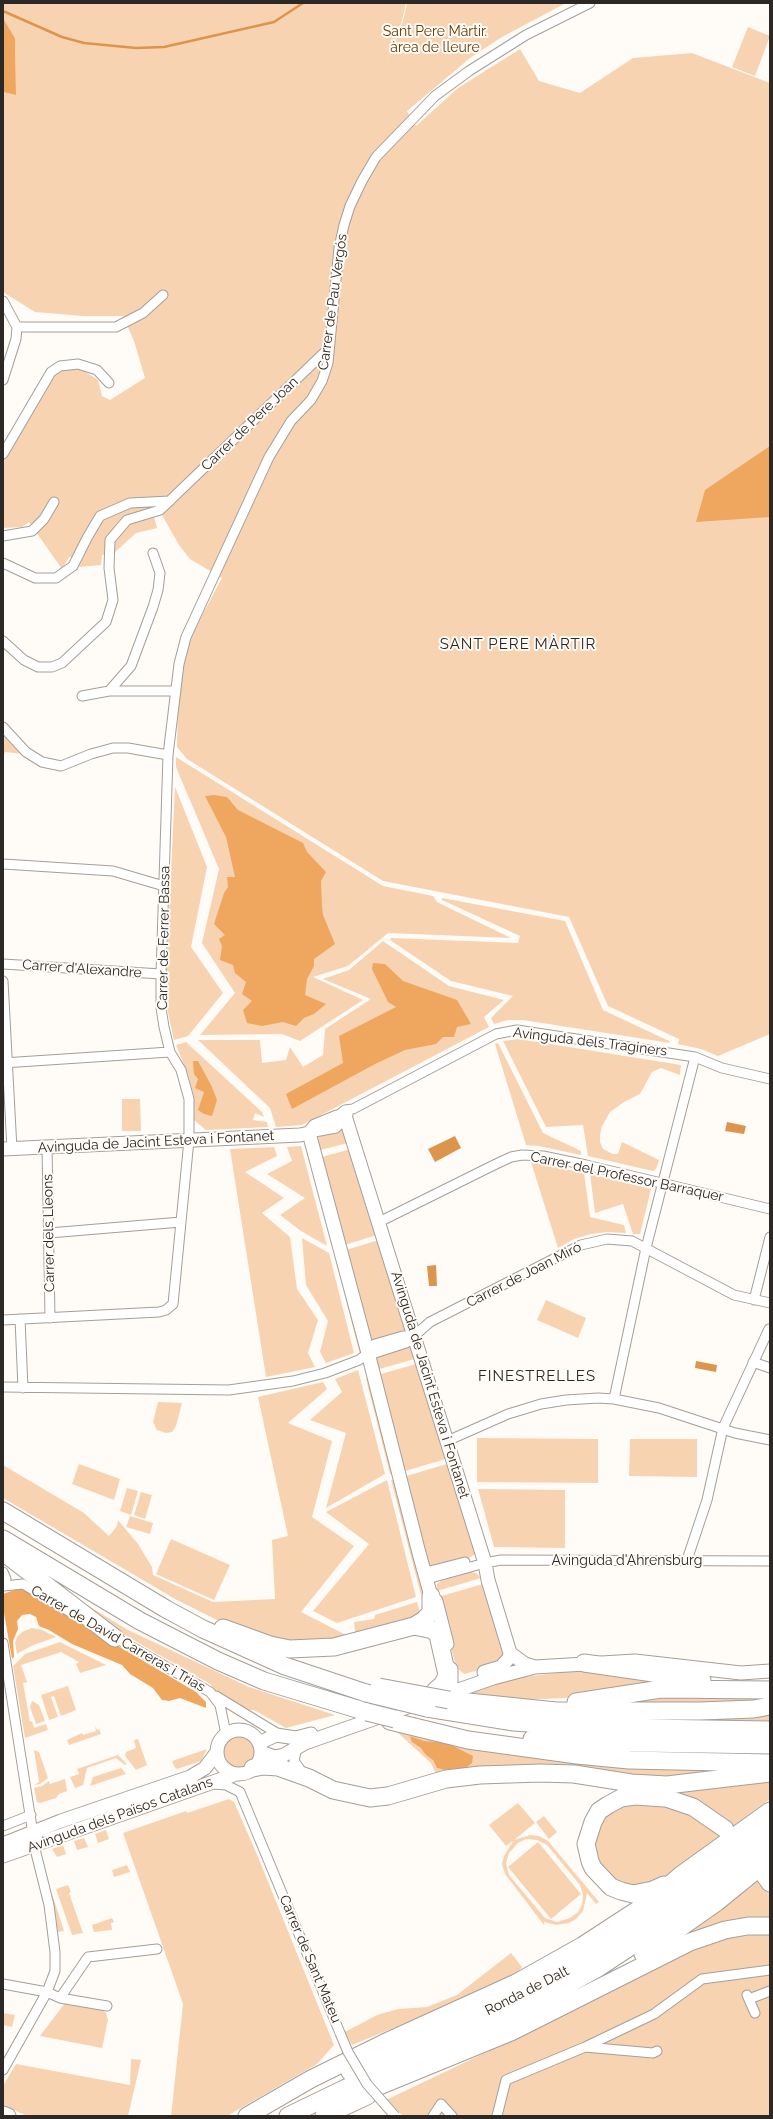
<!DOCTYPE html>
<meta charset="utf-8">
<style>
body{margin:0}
#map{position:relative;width:773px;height:2119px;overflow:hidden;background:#fffbf7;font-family:Raleway,sans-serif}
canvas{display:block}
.frame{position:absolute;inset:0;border:4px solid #2b2826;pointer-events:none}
</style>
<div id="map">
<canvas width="773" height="2119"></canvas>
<div class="frame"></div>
</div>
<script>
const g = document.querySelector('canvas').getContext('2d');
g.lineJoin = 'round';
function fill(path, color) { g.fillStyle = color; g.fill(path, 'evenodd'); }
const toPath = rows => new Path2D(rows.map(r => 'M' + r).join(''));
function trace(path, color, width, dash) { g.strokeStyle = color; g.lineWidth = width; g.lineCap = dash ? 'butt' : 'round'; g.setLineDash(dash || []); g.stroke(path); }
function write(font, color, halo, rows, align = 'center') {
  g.font = font + ' Raleway,sans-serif'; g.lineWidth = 4; g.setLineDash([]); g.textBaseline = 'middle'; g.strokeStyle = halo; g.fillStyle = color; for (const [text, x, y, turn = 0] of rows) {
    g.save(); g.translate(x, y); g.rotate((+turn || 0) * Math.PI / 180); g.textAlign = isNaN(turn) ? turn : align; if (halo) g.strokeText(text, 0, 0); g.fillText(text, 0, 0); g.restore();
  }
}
const green = toPath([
 [3,3,406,3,402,21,387,64,403,21,407,3,566,3,502,37,470,58,407,111,416,126,458,88,520,49,539,81,580,93,633,58,692,53,770,83,770,1034,718,1056,701,1049,678,1044,679,1039,608,1006,569,917,383,881,187,759,177,747,178,692,181,672,192,634,222,578,190,559,179,545,162,515,154,517,157,528,136,533,113,554,102,555,101,565,79,567,83,558,69,557,62,569,29,522,22,527,3,528,3,459,50,378,59,370,78,367,98,380,102,396,110,400,145,378,134,341,123,316,83,316,35,312,3,292,3,92,16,95,15,38,3,18],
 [748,27,770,36,755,76,732,67],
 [3,734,18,751,23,754,5,752,3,758],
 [176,757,383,886,433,896,437,902,511,938,388,933,348,966,313,977,363,1000,300,1041,282,1034,200,1035,235,993,202,943,219,869,176,767],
 [175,787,207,867,191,947,223,993,188,1036,174,1040,167,1008,166,980],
 [442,898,565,921,603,1010,669,1041,670,1043,523,1020,508,1020,494,1024,491,1018,513,996,451,981,390,940,391,938,518,943,520,936,442,900],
 [383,941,449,986,504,1000,484,1017,489,1027,302,1125,276,1127,270,1108,198,1040,260,1040,262,1063,286,1060,290,1047,303,1067,323,1055,325,1029,371,999,323,979,349,970],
 [519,1039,681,1065,680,1075,661,1068,652,1072,640,1094,624,1102,610,1112,602,1126,600,1135,600,1142,603,1149,613,1154,618,1154,622,1142,659,1160,656,1169,653,1171,588,1156,583,1125,546,1127,503,1041],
 [186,1042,262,1112,264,1117,255,1113,253,1120,267,1122,268,1127,206,1130,194,1120,194,1097,188,1074,176,1045],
 [498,1043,543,1133,581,1151,581,1155,539,1146,526,1145,495,1044],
 [122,1099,140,1099,141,1131,122,1131],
 [343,1128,352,1142,320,1150,318,1139,320,1135],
 [301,1146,327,1246,301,1231,280,1215,305,1198,267,1174,292,1161,287,1147],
 [274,1147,277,1156,245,1172,284,1198,262,1213,290,1237,297,1289,318,1320,308,1353,315,1367,266,1377,230,1149],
 [354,1148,380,1234,345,1245,322,1157],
 [531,1162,584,1173,590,1217,624,1225,626,1233,607,1232,591,1234,574,1239,558,1248],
 [590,1174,651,1189,640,1234,633,1234,623,1204,595,1213],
 [302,1238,329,1253,354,1353,326,1363,320,1352,328,1321,306,1285],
 [382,1239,406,1330,374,1341,370,1340,346,1250],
 [338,1251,363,1352,360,1355,334,1253],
 [546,1300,586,1318,578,1338,537,1320],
 [408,1346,412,1347,418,1358,376,1370,375,1357],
 [420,1363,449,1458,402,1472,377,1375],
 [358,1370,385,1474,326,1508,346,1433,310,1420,342,1392,335,1379],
 [370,1378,394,1473,390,1474,366,1379],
 [323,1382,327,1389,288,1423,332,1441,312,1517,354,1546,301,1612,352,1638,310,1645,235,1629,177,1600,3,1498,3,1465,84,1513,109,1536,117,1526,118,1520,138,1544,152,1567,153,1575,213,1602,275,1599,272,1540,288,1536,258,1397],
 [158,1402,182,1403,176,1426,172,1432,166,1433,157,1430,153,1422],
 [477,1438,598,1439,598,1483,477,1482],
 [630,1439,697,1439,697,1477,629,1476],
 [450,1463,477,1553,469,1558,430,1568,403,1477],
 [79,1464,120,1479,114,1500,72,1484],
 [396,1479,425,1594,421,1595,391,1480],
 [387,1480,416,1597,337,1623,313,1611,369,1544,326,1512],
 [127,1488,138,1491,131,1515,120,1511],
 [478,1489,565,1490,565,1548,494,1547],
 [141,1492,152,1495,145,1519,134,1515],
 [130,1516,153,1523,150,1534,126,1527],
 [171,1539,230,1565,214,1600,156,1574],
 [470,1572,476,1573,481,1578,437,1591,437,1584,441,1581],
 [41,1577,128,1630,145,1638,249,1687,335,1715,286,1728,254,1710,241,1710,220,1695,210,1684,116,1630],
 [483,1584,504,1656,496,1666,464,1674,456,1667,438,1597],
 [417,1602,421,1617,352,1638,355,1631,354,1622,374,1619,375,1615],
 [32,1628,42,1630,56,1637,31,1646,17,1654,15,1643,17,1637,22,1632],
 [60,1642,106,1665,80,1673,76,1664,79,1662,61,1652,21,1665,27,1682,23,1683,30,1722,32,1721,34,1728,46,1724,48,1730,25,1738,13,1666,25,1654],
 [572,1671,666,1680,619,1690,565,1698,522,1700,462,1695,483,1687,523,1677],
 [68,1686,76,1710,61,1716,54,1696,51,1697,58,1717,49,1720,41,1695],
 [644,1695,770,1698,755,1703,585,1705],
 [32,1701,39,1705,45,1721,36,1724,30,1707],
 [770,1713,770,1721,675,1719],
 [95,1726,97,1730,99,1729,101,1734,69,1745,67,1740,82,1733,83,1735,96,1731],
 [396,1731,724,1769,674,1781,462,1771,435,1772,431,1763],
 '223 1752a16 16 0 1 1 32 0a16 16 0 1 1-32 0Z',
 [138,1739,147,1765,136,1770,125,1756,126,1752,136,1748,134,1740],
 [207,1749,201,1761,177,1769,175,1768,172,1761],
 [34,1750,39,1752,48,1778,40,1784,34,1785,39,1782],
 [118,1755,127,1764,125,1765,116,1758,87,1768,83,1785,75,1788,70,1777,79,1774,77,1769],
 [121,1768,126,1774,90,1786,93,1777],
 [770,1777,770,1799,729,1829,660,1790],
 [65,1779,67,1791,59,1794,56,1798,40,1803,37,1802,34,1788,42,1786,49,1781,50,1784],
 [229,1799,234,1802,258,1857,334,2045,317,2064,227,2116,171,2116,183,2004,123,1833,186,1811,187,1813],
 [646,1801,681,1809,722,1834,659,1884,632,1888,601,1872,592,1838,599,1821,616,1806],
 [518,1803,535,1823,514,1840,530,1835,539,1836,548,1841,599,1902,596,1904,587,1893,583,1911,576,1919,569,1923,556,1925,544,1922,544,1925,505,1874,502,1864,504,1856,513,1841,506,1846,489,1825],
 [526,1839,537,1840,547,1845,580,1885,583,1895,582,1905,578,1912,570,1918,557,1922,545,1918,509,1875,506,1863,509,1853,518,1843],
 [544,1816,557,1832,549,1839,536,1822],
 [106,1830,109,1839,98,1843,95,1834],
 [84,1838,88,1847,77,1850,74,1841],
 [538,1842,581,1894,551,1919,508,1867],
 [63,1845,66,1854,57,1857,52,1849],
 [127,1865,130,1872,114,1877,112,1870],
 [759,1877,764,1887,770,1894,770,1922,674,1944],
 [68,1885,71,1892,69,1893,83,1933,72,1935,56,1889],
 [51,1894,52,1894,64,1931,58,1932],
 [112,1918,114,1922,111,1923,112,1930,94,1932,92,1925],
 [770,1933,770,2116,403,2116,386,2100,585,2005,694,1947,731,1935],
 [511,1953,522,1967,517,1973,435,2011,352,2045,345,2032,377,2015,398,2009,427,2007,457,1995],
 [65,2003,101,2009,106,2013,108,2020,102,2048,40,2036],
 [3,2013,15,2015,12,2027,3,2025],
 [131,2059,141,2060,128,2116,27,2116,3,2105,3,2086,16,2064,130,2085]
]);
const forest = toPath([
 [3,18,15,38,16,95,3,92],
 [770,446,770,517,696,522,705,490],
 [214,795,227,797,238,810,303,843,307,852,326,872,321,881,322,906,323,915,335,944,314,959,314,966,307,979,305,995,326,1004,314,1014,304,1018,296,1026,283,1022,262,1026,247,1023,243,1010,252,1001,242,994,246,982,235,973,233,965,220,960,222,946,219,939,225,935,214,924,224,893,228,887,227,877,235,877,226,837,205,796],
 [373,963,385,964,403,981,457,1000,471,1024,457,1027,454,1037,443,1037,436,1044,405,1050,375,1064,292,1109,286,1094,343,1063,339,1036,396,1007,388,1002,372,969],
 [193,1061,198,1061,211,1085,217,1100,212,1116,204,1114,198,1110,204,1092,195,1088,198,1079,194,1074],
 [20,1588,196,1692,206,1702,206,1708,180,1698,169,1701,162,1700,153,1688,130,1674,122,1665,72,1644,49,1630,39,1626,36,1617,30,1614,22,1615,17,1621,18,1629,13,1641,14,1657,12,1659,3,1607,3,1594],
 [410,1736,424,1741,447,1743,473,1756,472,1763,462,1771,456,1768,450,1771,437,1768,433,1760,426,1755,421,1748,412,1742]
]);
const water = toPath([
 [727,1122,746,1126,744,1134,725,1131],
 [455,1136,461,1148,435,1162,428,1149],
 [436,1265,437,1286,429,1286,427,1266],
 [696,1361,717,1365,716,1372,695,1368]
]);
const stream = toPath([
 [3,11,62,37,84,43,136,48,164,47,274,22,303,3]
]);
const street = toPath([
 [3,301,17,327,16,339,3,380],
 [17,327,116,327,143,313,163,295],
 [3,454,51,372,60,366,78,364,97,370,109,383],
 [3,536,32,531,44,519,54,502],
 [3,563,35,578,56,578,73,566,87,538,100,516,130,503,170,501],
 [3,641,24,660,38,667,52,667,62,663,106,622,113,600,109,568,110,540,127,520,160,510,329,348],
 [109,691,131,666,153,607,158,590,160,573,153,553],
 [82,696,109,691,176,691],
 [3,727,26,752,42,762,61,766,91,754,113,748,128,748,168,755],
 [3,864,113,871,164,886],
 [3,964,161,974],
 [3,981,12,1149],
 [3,1063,170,1052],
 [337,1117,345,1110,353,1109,496,1034,517,1030,695,1057,722,1068,770,1079],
 [309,1133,336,1128,348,1115],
 [47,1147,50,1318],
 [379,1222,494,1165,511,1157,522,1155,543,1156,586,1165,770,1209],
 [49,1233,181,1222],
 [754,1300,770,1237],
 [20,1319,23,1388],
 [3,1320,159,1312,166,1310,173,1304,189,1140,189,1099,181,1070,170,1052,164,1027,161,1008,161,974,168,755,179,664,186,637,269,457,291,421,311,400,322,381,328,363,339,248,344,225,350,206,362,181,376,157,435,96,469,71,526,35,590,3],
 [368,1353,375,1353,406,1343,430,1322,581,1245,607,1239,632,1241,734,1295,770,1303],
 [753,1362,770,1368],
 [3,1387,229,1390,293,1381,325,1373,359,1360,368,1353,375,1344,403,1336,415,1336],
 [614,1399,646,1248,695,1057],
 [447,1441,508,1414,541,1404,566,1400,598,1398,614,1399,659,1408,735,1433,770,1440],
 [687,1560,707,1500,723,1428,769,1329],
 [423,1569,430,1571,465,1562],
 [3,1572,6,1579,3,1586],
 [427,1579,485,1563,501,1560,770,1561],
 [4,1586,23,1584,70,1612],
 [113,1636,210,1692,220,1705,226,1734],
 [3,1643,36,1853,49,1905,55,1952,55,1971,47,1992,3,2070],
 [216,1696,280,1735],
 [297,1747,294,1761,302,1772],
 [213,1784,226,1785,240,1792,340,2033],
 [3,1826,31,1815],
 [3,1984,47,1992,60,1998,88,1957,157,1949],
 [747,1995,755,2013],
 [60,1998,107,2006],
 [749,1999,770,1991],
 [585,2047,654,2014,702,1979,770,1970],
 [433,2116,441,2104,452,2116],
 [497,2116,506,2080,585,2047,653,2053,657,2051]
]);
const secondary = toPath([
 [309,1133,368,1353,419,1553,431,1596,436,1601,447,1644],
 [3,1149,300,1135,309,1133,315,1126,337,1117,346,1119,485,1563,488,1580,510,1653],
 [510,1653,525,1664,535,1667,635,1661,741,1673,770,1671],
 [484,1672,501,1667,509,1658,510,1653],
 [447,1694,451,1688,451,1669],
 [444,1695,493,1678,535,1667],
 '217 1752a22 22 0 1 1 44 0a22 22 0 1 1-44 0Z',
 [259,1743,276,1735,296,1738,311,1734],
 [261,1752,275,1757,284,1755,305,1743,416,1704],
 [3,1844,61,1821,190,1777,205,1768,217,1752],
 [3,1856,236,1774]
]);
const primary = toPath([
 [3,2114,8,2116]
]);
const highway = toPath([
 [3,1511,166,1609,203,1629,285,1666,366,1693],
 [3,1539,140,1621,218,1661,264,1681,367,1712],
 [3,1552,115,1638],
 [414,1626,433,1630,438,1635,447,1675,443,1684,435,1691],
 [223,1628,270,1645,290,1649,334,1647,414,1626,424,1620,431,1612,431,1596],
 [584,1663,702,1680],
 [449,1700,556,1711,700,1711,754,1709,770,1706],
 [576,1702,661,1689,770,1690],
 [427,1708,514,1722,582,1727,770,1730],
 [390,1721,468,1740,577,1755,629,1760,770,1763],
 [532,1739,575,1742,770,1745],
 [253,1768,263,1766,278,1767,309,1778,333,1790,370,1798,388,1796,446,1779,480,1775,540,1773,574,1774,631,1783,667,1785,770,1773],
 [654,1794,693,1807,725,1829],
 [765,1876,770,1883],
 [664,1885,653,1890,633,1894,621,1891,611,1887,593,1868,590,1861,586,1844,593,1822,599,1811,608,1805,621,1798,635,1796,664,1798],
 [643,1954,717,1902,770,1859],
 [350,2072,510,2001,589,1960,655,1914,770,1828],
 [355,2096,511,2032,690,1942,725,1930,748,1926,770,1926],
 [247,2116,311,2079,384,2043,516,1983,582,1946,651,1901,681,1875,770,1811],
 [288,2116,346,2088,516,2013,598,1968,665,1924,770,1844],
 [324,2116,367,2096]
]);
const streetBridge = toPath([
 [340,2033,348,2052,367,2084,395,2116]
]);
const highwayBridge = toPath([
 [379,1687,449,1700],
 [366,1693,427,1708],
 [367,1712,395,1719]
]);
const parkNames = [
 ["Sant Pere Màrtir.",435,32],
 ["àrea de lleure",435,48]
];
const streetNames = [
 ["Carrer de Pau Vergós",333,302,-82],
 ["Carrer de Pere Joan",250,424,-44],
 ["Carrer de Ferrer Bassa",164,938,-89],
 ["Carrer d'Alexandre",82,969,4],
 ["Avinguda dels Traginers",590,1042,7],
 ["Avinguda de Jacint Esteva i Fontanet",156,1142,-3],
 ["Carrer del Professor Barraquer",627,1177,12],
 ["Carrer dels Lleons",49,1233,-91],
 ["Carrer de Joan Miró",524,1275,-27],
 ["Avinguda de Jacint Esteva i Fontanet",430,1385,73],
 ["Avinguda d'Ahrensburg",627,1561],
 ["Carrer de David Carreras i Trias",118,1639,30],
 ["Avinguda dels Països Catalans",120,1815,-20],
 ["Carrer de Sant Mateu",310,1959,67],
 ["Ronda de Dalt",527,1991,-27]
];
const neighbourhoodNames = [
 ["SANT PERE MÀRTIR",518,644],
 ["FINESTRELLES",537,1376]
];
fill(green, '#f8d3b2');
fill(forest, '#efa65f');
fill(water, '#dd954d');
trace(stream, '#dd954d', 2.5);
trace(street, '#a59f99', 11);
trace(secondary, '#a59f99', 15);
trace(primary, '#a59f99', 17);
trace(highway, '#a59f99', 19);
trace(street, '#fff', 9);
trace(secondary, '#fff', 13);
trace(primary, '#fff', 15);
trace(highway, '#fff', 17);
trace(streetBridge, '#a59f99', 11, []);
trace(highwayBridge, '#a59f99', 19, []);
trace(streetBridge, '#fff', 9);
trace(highwayBridge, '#fff', 17);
write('14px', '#6a3c00', '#fffbf7', parkNames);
write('14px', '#2b2826', '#fffbf7', streetNames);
g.letterSpacing = '1px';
write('15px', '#2b2826', '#fffbf7', neighbourhoodNames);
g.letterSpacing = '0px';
</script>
